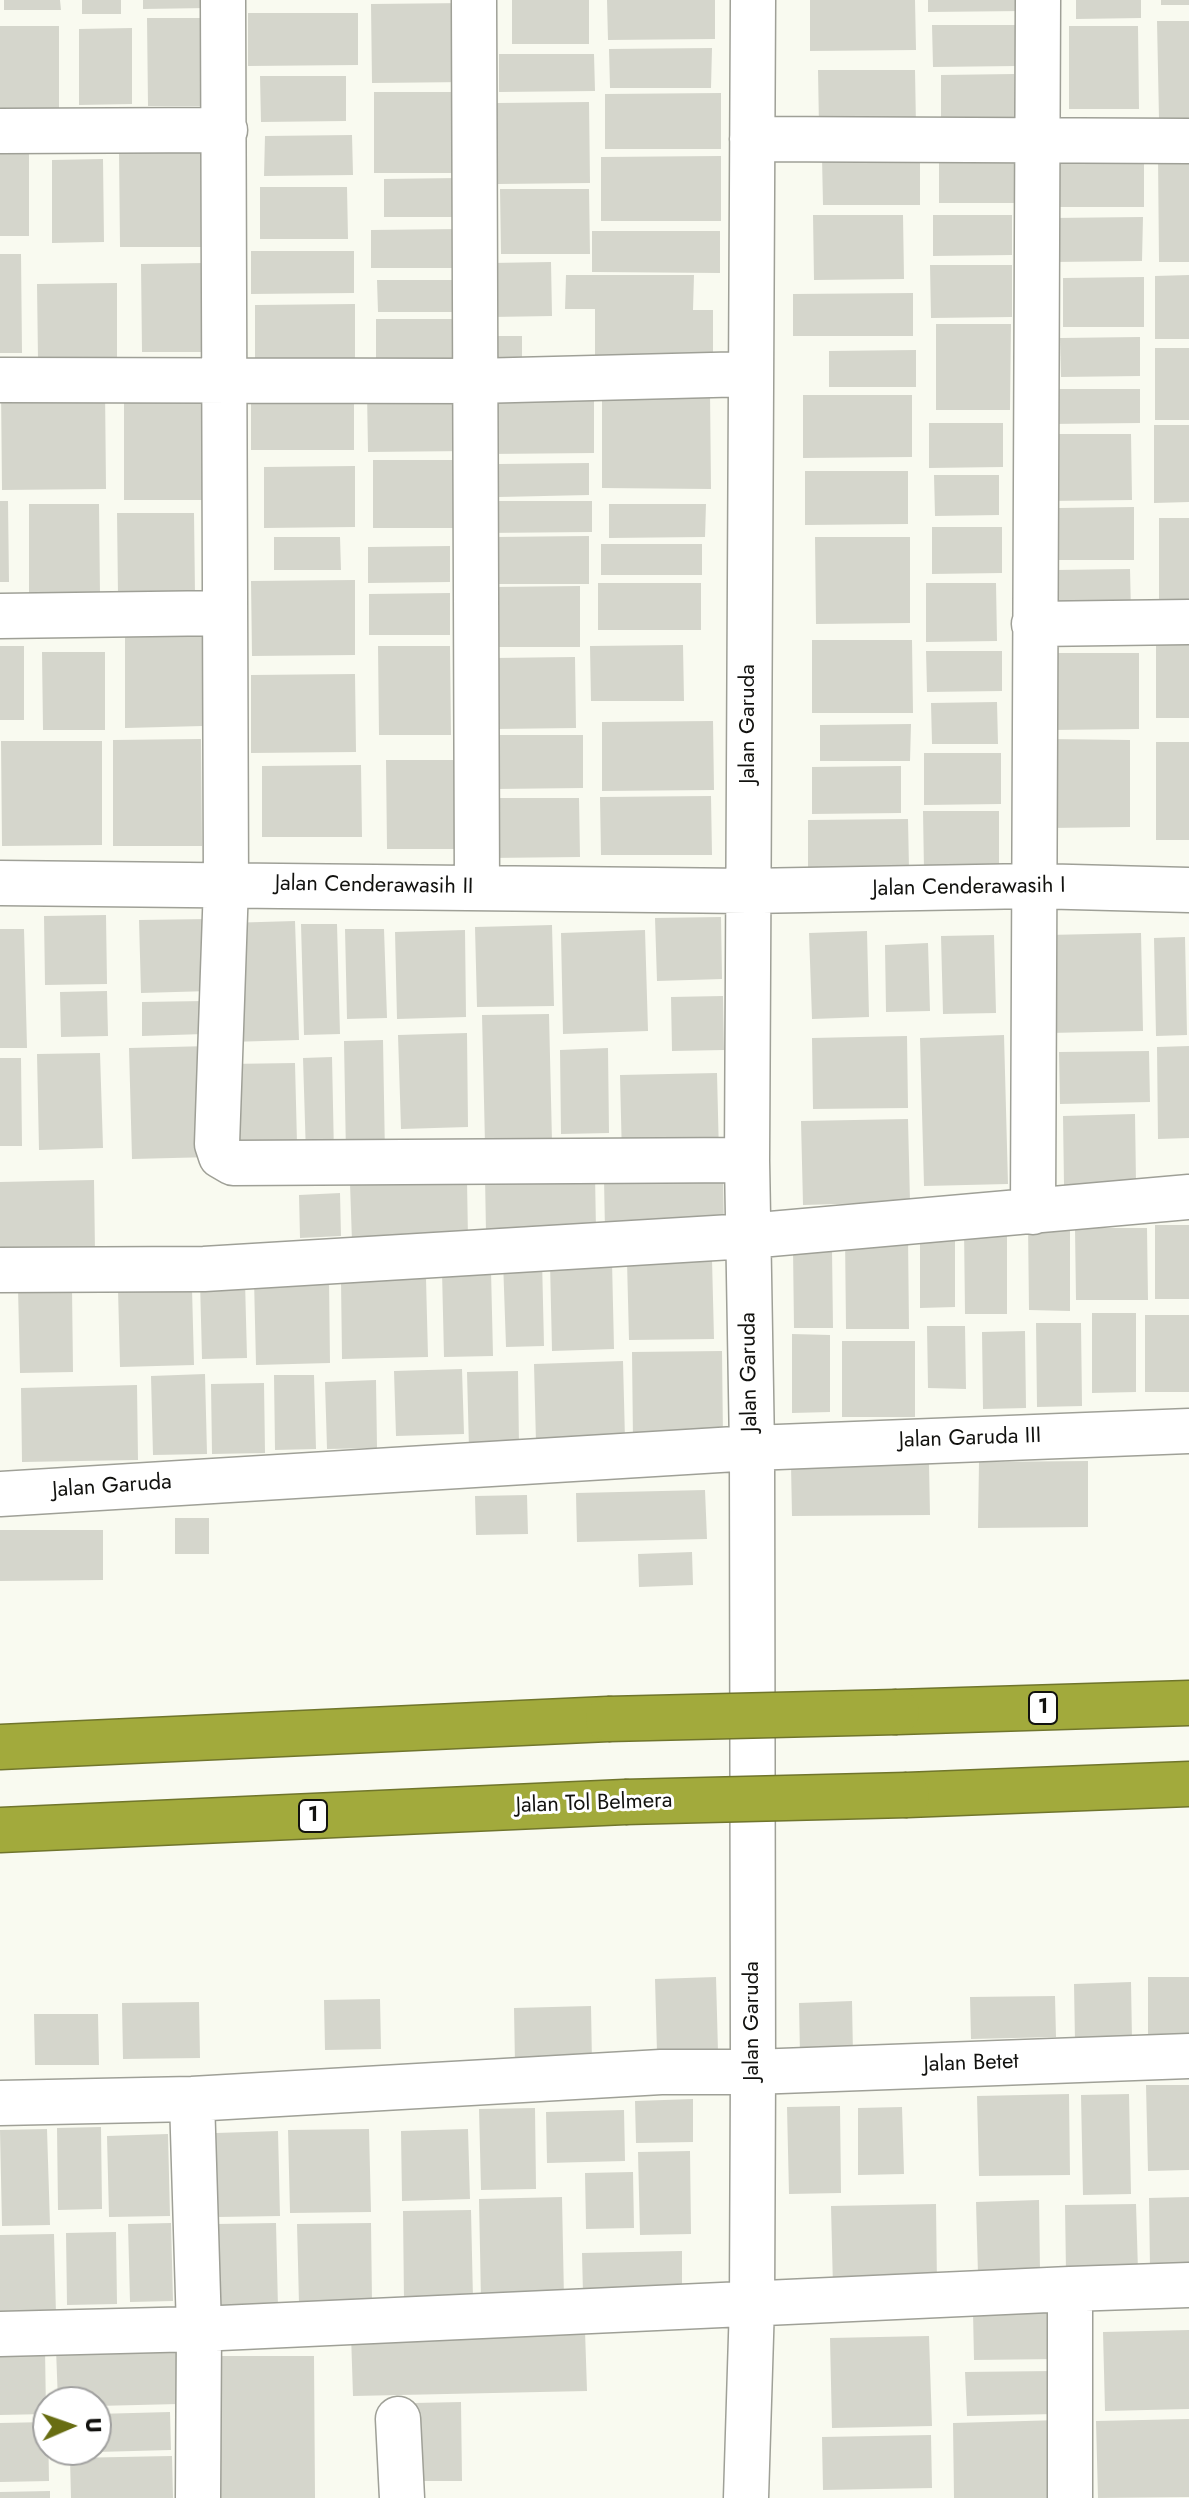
<!DOCTYPE html>
<style>
body{margin:0}
#map{position:relative;width:1189px;height:2498px;overflow:hidden;background:#f9faf0;font-family:Jost,sans-serif}
canvas{display:block}
.north{position:absolute;left:32px;top:2386px;width:80px;height:80px;box-sizing:border-box;background:#fff;border:2px solid #a0a09f;border-radius:50%;rotate:88deg;font-size:22px;font-weight:700;line-height:32px;text-align:center;color:#12120f}
.north::after{content:'';display:block;margin:auto;width:28px;height:36px;background:#686d12;clip-path:polygon(50% 0,100% 100%,50% 72%,0 100%)}
</style>
<div id="map">
<canvas width="1189" height="2498"></canvas>
<div class="north">U</div>
</div>
<script>
const g = document.querySelector('canvas').getContext('2d');
g.lineJoin = 'round';
function fill(path, color) { g.fillStyle = color; g.fill(path, 'evenodd'); }
const toPath = rows => new Path2D(rows.map(r => 'M' + r).join(''));
function trace(path, color, width, dash) { g.strokeStyle = color; g.lineWidth = width; g.lineCap = dash ? 'butt' : 'round'; g.setLineDash(dash || []); g.stroke(path); }
function write(font, color, halo, rows, align = 'center') {
  g.font = font + ' Jost,sans-serif'; g.lineWidth = 6; g.setLineDash([]); g.textBaseline = 'middle'; g.strokeStyle = halo; g.fillStyle = color; for (const [text, x, y, turn = 0] of rows) {
    g.save(); g.translate(x, y); g.rotate((+turn || 0) * Math.PI / 180); g.textAlign = isNaN(turn) ? turn : align; if (halo) g.strokeText(text, 0, 0); g.fillText(text, 0, 0); g.restore();
  }
}
const building = toPath([
 [4,0,60,0,61,10,4,10],
 [82,0,121,0,121,14,82,14],
 [143,0,208,0,208,8,143,9],
 [512,0,589,0,589,44,512,44],
 [607,0,715,0,715,39,608,40],
 [810,0,915,0,916,50,810,51],
 [928,0,1023,0,1023,11,928,12],
 [1076,0,1141,0,1141,18,1076,19],
 [1161,0,1189,0,1189,5,1161,5],
 [467,3,468,82,372,83,371,4],
 [248,13,358,13,358,65,248,66],
 [147,18,202,18,203,106,148,106],
 [1157,21,1189,21,1189,119,1159,119],
 [932,25,1016,25,1017,66,933,67],
 [0,26,59,26,59,113,0,113],
 [1069,26,1138,26,1139,109,1069,109],
 [132,28,132,104,79,105,79,29],
 [712,48,711,88,610,88,609,49],
 [499,54,594,54,595,91,499,92],
 [818,70,915,70,916,127,819,127],
 [1014,74,1015,119,941,119,941,75],
 [260,76,346,76,346,121,261,122],
 [374,92,466,92,466,173,374,173],
 [721,93,721,149,605,149,605,94],
 [589,102,590,183,498,184,497,103],
 [352,135,353,175,264,176,265,136],
 [939,151,1014,151,1014,203,939,203],
 [119,152,209,152,210,247,120,247],
 [29,153,29,236,0,236,0,154],
 [721,156,721,221,601,221,601,157],
 [1158,156,1189,156,1189,262,1159,262],
 [822,157,920,157,920,205,823,205],
 [103,159,104,242,52,243,52,160],
 [1144,159,1144,207,1054,207,1054,160],
 [459,178,459,217,384,217,384,179],
 [260,187,347,187,348,239,260,239],
 [500,189,589,189,590,254,501,254],
 [813,215,903,215,904,279,814,280],
 [933,215,1012,215,1012,255,933,256],
 [1143,217,1142,261,1053,262,1052,218],
 [460,229,460,268,371,268,371,230],
 [592,231,720,231,720,273,592,272],
 [251,251,354,251,354,293,251,294],
 [0,254,21,254,22,353,0,353],
 [551,262,552,316,492,317,491,263],
 [204,263,205,352,142,352,141,264],
 [930,265,1012,265,1012,317,931,318],
 [566,275,694,275,693,310,713,310,713,369,595,368,595,309,565,309],
 [1189,275,1189,339,1155,339,1155,276],
 [1144,277,1144,327,1063,327,1063,278],
 [377,280,458,280,458,312,378,312],
 [117,283,117,360,38,360,37,284],
 [913,293,913,336,793,336,793,294],
 [355,304,355,370,255,370,255,305],
 [376,319,456,319,456,366,376,366],
 [936,324,1011,324,1010,410,936,410],
 [487,336,522,336,522,363,486,362],
 [1140,337,1140,376,1061,377,1060,338],
 [1155,348,1189,348,1189,420,1155,420],
 [916,350,916,387,829,387,829,351],
 [105,387,106,489,2,490,1,388],
 [124,389,204,389,205,500,124,500],
 [1050,389,1140,389,1140,423,1050,424],
 [468,391,469,451,368,452,367,392],
 [594,391,594,453,489,454,489,392],
 [710,392,711,489,602,488,602,393],
 [251,393,354,393,354,450,251,450],
 [803,395,912,395,912,457,803,458],
 [929,423,1003,423,1003,467,929,468],
 [1154,425,1189,425,1189,502,1154,503],
 [1049,434,1131,434,1132,500,1049,501],
 [373,460,455,460,455,528,373,528],
 [589,463,589,495,499,497,499,464],
 [355,466,355,527,264,528,264,467],
 [805,471,908,471,908,524,805,525],
 [934,475,999,475,999,515,935,516],
 [0,501,8,501,9,582,0,582],
 [483,501,592,501,592,532,483,533],
 [29,504,99,504,100,595,29,596],
 [609,504,706,504,705,537,609,538],
 [1134,507,1134,560,1059,560,1059,508],
 [117,513,194,513,195,595,118,595],
 [1159,518,1189,518,1189,610,1159,610],
 [932,527,1002,527,1002,573,932,574],
 [589,536,589,584,495,584,495,537],
 [274,537,340,537,341,570,274,570],
 [815,537,910,537,910,623,816,624],
 [601,544,702,544,702,575,601,575],
 [450,546,450,582,368,583,368,547],
 [1130,569,1131,613,1056,614,1056,570],
 [355,580,355,655,252,656,251,581],
 [598,583,701,583,701,630,598,630],
 [926,583,996,583,997,641,926,642],
 [580,586,580,647,495,647,494,587],
 [450,593,450,635,369,635,369,594],
 [203,636,203,726,125,728,125,637],
 [812,640,912,640,913,713,812,713],
 [1156,642,1189,642,1189,718,1156,718],
 [683,645,684,701,591,701,590,646],
 [0,646,24,646,24,720,0,720],
 [378,646,450,646,451,735,379,735],
 [926,651,1002,651,1002,691,927,692],
 [42,652,105,652,105,730,43,730],
 [1049,653,1139,653,1139,729,1050,730],
 [575,657,576,728,494,729,493,658],
 [355,674,356,752,251,753,251,675],
 [997,702,998,744,932,744,931,703],
 [713,721,714,790,602,791,602,722],
 [911,724,910,761,820,761,820,725],
 [495,735,583,735,583,788,495,789],
 [201,739,202,846,113,846,113,740],
 [1048,739,1130,740,1130,827,1048,828],
 [1,741,102,741,102,845,2,846],
 [1156,742,1189,742,1189,840,1156,840],
 [924,753,1001,753,1001,804,924,805],
 [386,760,467,760,467,849,387,849],
 [361,765,362,837,262,837,262,766],
 [901,766,901,813,812,814,812,767],
 [711,796,712,855,601,855,600,797],
 [489,798,579,798,580,857,489,858],
 [923,811,999,811,999,870,924,871],
 [908,819,909,869,808,870,808,820],
 [106,915,107,984,45,985,44,916],
 [721,917,722,979,657,981,655,918],
 [208,919,210,991,141,993,139,920],
 [295,921,299,1040,229,1042,227,923],
 [301,924,337,924,340,1034,304,1035],
 [552,925,554,1006,477,1007,475,927],
 [0,929,24,929,27,1048,0,1048],
 [345,929,384,929,387,1018,347,1019],
 [465,930,466,1017,397,1019,395,932],
 [645,930,648,1031,563,1034,561,933],
 [867,931,869,1017,812,1019,809,933],
 [1141,933,1143,1031,1049,1033,1047,935],
 [994,935,996,1013,943,1014,941,936],
 [1185,937,1187,1035,1156,1036,1154,938],
 [928,943,930,1011,886,1012,885,945],
 [107,991,108,1036,61,1037,60,992],
 [723,996,724,1050,672,1051,671,997],
 [204,1001,204,1034,142,1036,142,1002],
 [549,1014,552,1142,485,1144,482,1015],
 [467,1033,468,1127,401,1129,398,1035],
 [1004,1035,1008,1184,924,1186,920,1038],
 [907,1036,908,1108,813,1109,812,1038],
 [383,1040,385,1156,346,1156,344,1041],
 [210,1046,213,1157,132,1159,129,1048],
 [1189,1046,1189,1138,1158,1139,1157,1047],
 [608,1048,609,1133,561,1134,560,1050],
 [1149,1051,1150,1102,1060,1104,1059,1052],
 [100,1053,103,1148,39,1150,37,1054],
 [332,1057,334,1155,306,1155,303,1058],
 [0,1058,21,1058,22,1146,0,1146],
 [295,1063,297,1144,230,1145,228,1064],
 [717,1073,719,1155,622,1158,620,1075],
 [1135,1114,1136,1183,1064,1185,1063,1116],
 [908,1119,910,1202,803,1205,801,1121],
 [595,1174,596,1231,486,1233,485,1176],
 [723,1176,724,1229,605,1231,604,1179],
 [94,1180,95,1252,0,1254,0,1182],
 [467,1180,468,1239,352,1242,350,1183],
 [340,1193,341,1236,300,1238,299,1195],
 [1070,1222,1070,1311,1029,1310,1028,1223],
 [1155,1225,1189,1225,1189,1299,1155,1299],
 [964,1227,1007,1227,1007,1314,965,1314],
 [1075,1228,1147,1228,1148,1300,1076,1300],
 [920,1231,955,1231,955,1307,920,1308],
 [845,1235,908,1235,909,1329,846,1329],
 [793,1249,832,1249,833,1328,794,1328],
 [542,1259,544,1346,506,1347,503,1260],
 [712,1259,714,1339,629,1340,627,1261],
 [612,1261,614,1349,552,1351,550,1262],
 [491,1270,493,1356,444,1357,442,1271],
 [329,1278,330,1363,256,1365,254,1279],
 [426,1278,428,1357,342,1359,341,1280],
 [200,1281,245,1281,247,1358,202,1359],
 [72,1287,73,1372,20,1373,18,1288],
 [192,1288,194,1365,120,1367,118,1289],
 [1092,1313,1136,1313,1136,1392,1092,1393],
 [1145,1315,1189,1315,1189,1392,1145,1392],
 [1036,1323,1081,1323,1082,1406,1037,1407],
 [927,1326,965,1326,966,1389,928,1388],
 [1025,1331,1026,1408,983,1409,982,1332],
 [792,1334,830,1335,830,1412,792,1413],
 [842,1341,915,1341,915,1417,842,1417],
 [722,1351,723,1439,633,1441,632,1352],
 [623,1361,625,1440,536,1443,534,1364],
 [462,1369,464,1434,396,1436,394,1371],
 [518,1371,519,1447,469,1449,467,1372],
 [205,1374,207,1454,153,1455,151,1376],
 [274,1375,314,1375,316,1449,275,1450],
 [376,1380,377,1448,327,1449,325,1382],
 [264,1383,265,1453,212,1454,211,1384],
 [137,1385,138,1460,22,1462,21,1388],
 [1088,1461,1088,1527,978,1528,979,1462],
 [929,1464,930,1515,792,1516,791,1465],
 [705,1490,707,1539,577,1542,576,1493],
 [527,1495,528,1534,476,1535,475,1496],
 [175,1518,209,1518,209,1554,175,1554],
 [0,1530,103,1530,103,1580,0,1581],
 [692,1552,693,1585,639,1587,638,1554],
 [716,1977,718,2052,657,2053,655,1979],
 [1148,1977,1189,1977,1189,2040,1148,2040],
 [1131,1982,1132,2041,1075,2042,1074,1984],
 [1055,1996,1056,2037,971,2039,970,1997],
 [380,1999,381,2049,325,2050,324,2000],
 [852,2001,853,2055,800,2056,799,2003],
 [199,2002,200,2058,123,2059,122,2003],
 [591,2006,592,2064,515,2065,514,2008],
 [34,2014,98,2014,99,2065,35,2065],
 [1146,2085,1189,2085,1189,2170,1148,2171],
 [1069,2094,1070,2175,979,2176,977,2096],
 [1129,2094,1131,2194,1083,2195,1081,2095],
 [693,2099,693,2142,636,2143,635,2101],
 [840,2106,841,2193,789,2194,787,2107],
 [902,2107,904,2174,858,2175,858,2108],
 [535,2108,536,2189,481,2190,479,2109],
 [624,2110,625,2161,547,2163,546,2112],
 [101,2127,102,2209,58,2210,57,2128],
 [47,2129,50,2225,2,2226,0,2130],
 [369,2129,371,2212,290,2213,288,2130],
 [468,2129,470,2199,402,2201,401,2131],
 [278,2131,280,2216,218,2217,216,2133],
 [168,2134,170,2216,109,2217,107,2136],
 [690,2151,691,2234,640,2235,638,2152],
 [633,2172,634,2228,586,2229,585,2173],
 [562,2197,564,2299,481,2300,479,2199],
 [1189,2197,1189,2268,1150,2268,1149,2198],
 [1039,2200,1040,2272,978,2274,976,2202],
 [936,2204,937,2286,833,2288,831,2206],
 [1136,2204,1138,2271,1066,2273,1065,2205],
 [471,2210,473,2300,404,2302,403,2211],
 [171,2223,173,2301,130,2302,128,2224],
 [276,2223,278,2308,219,2310,217,2224],
 [371,2223,372,2303,299,2304,297,2224],
 [116,2232,117,2304,67,2305,66,2233],
 [54,2234,56,2315,0,2316,0,2235],
 [682,2251,682,2293,583,2295,582,2253],
 [1056,2311,1057,2359,974,2360,973,2312],
 [585,2330,587,2391,353,2396,351,2334],
 [1189,2330,1189,2409,1105,2411,1103,2332],
 [929,2336,932,2426,832,2428,830,2338],
 [178,2346,179,2404,96,2406,96,2402,58,2402,56,2349],
 [45,2348,46,2414,0,2415,0,2349],
 [215,2356,314,2356,315,2498,216,2498],
 [1053,2371,1054,2414,967,2416,965,2372],
 [461,2402,462,2481,415,2481,414,2403],
 [170,2412,171,2450,96,2452,96,2414],
 [1189,2419,1189,2497,1098,2498,1096,2421],
 [1061,2420,1063,2498,954,2498,953,2423],
 [48,2422,49,2481,0,2482,0,2423],
 [931,2435,932,2488,823,2490,822,2437],
 [172,2456,173,2498,71,2498,70,2458],
 [50,2491,50,2498,0,2498,0,2492]
]);
const minor = toPath([
 [223,0,226,885,217,1144,221,1156,233,1163,747,1160],
 [474,0,477,888],
 [0,131,225,130],
 [752,139,1189,141],
 [0,380,475,381,751,374],
 [0,616,225,613],
 [1034,624,1189,622],
 [0,883,748,891,1033,886,1189,890],
 [1033,1212,1038,0],
 [0,1270,204,1269,748,1236,1189,1197],
 [0,1494,752,1448,1189,1431],
 [192,2099,199,2329,198,2498],
 [0,2103,192,2099,661,2072,753,2072,1189,2056],
 [0,2334,199,2329,1070,2289],
 [398,2419,402,2498],
 [746,2498,752,2304,753,2072,752,1448,747,1160,753,0],
 [1070,2498,1070,2289,1189,2285]
]);
const highway = toPath([
 [897,1712,1189,1703],
 [0,1747,608,1719],
 [907,1795,1189,1784],
 [0,1830,625,1802]
]);
const highwayBridge = toPath([
 [608,1719,897,1712],
 [625,1802,907,1795]
]);
const shields = [
 [1043,1708,28],
 [313,1816,28]
];
const shieldNames = [
 ["1",1043,1708],
 ["1",313,1816]
];
const streetNames = [
 ["Jalan Garuda",749,724,-90],
 ["Jalan Cenderawasih II",374,886,1],
 ["Jalan Cenderawasih I",969,888,-1],
 ["Jalan Garuda",750,1372,-91],
 ["Jalan Garuda III",970,1439,-2],
 ["Jalan Garuda",112,1487,-4],
 ["Jalan Tol Belmera",594,1804,-2],
 ["Jalan Garuda",753,2021,-90],
 ["Jalan Betet",971,2064,-2]
];
fill(building, '#d5d6cc');
trace(minor, '#9fa097', 47);
trace(highway, '#70752c', 47);
trace(minor, '#fff', 44);
trace(highway, '#a2aa3c', 44);
trace(highwayBridge, '#70752c', 47, []);
trace(highwayBridge, '#a2aa3c', 44);
for (const [x, y, w] of shields) { const box = new Path2D(); box.roundRect(x - w / 2, y - 16, w, 32, 6); g.fillStyle = '#fff'; g.fill(box); trace(box, '#12120f', 2); }
write('bold 20px', '#12120f', null, shieldNames);
write('22px', '#12120f', '#fff', streetNames);
</script>
